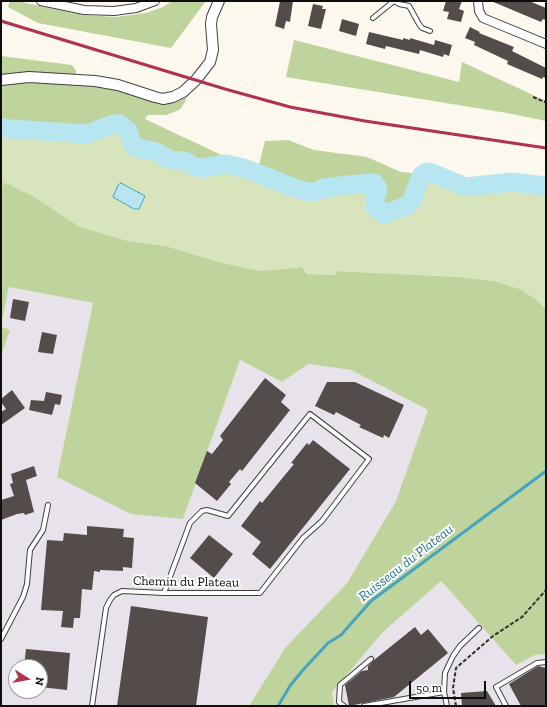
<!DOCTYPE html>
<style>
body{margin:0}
#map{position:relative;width:547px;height:707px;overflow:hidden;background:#fdf8ee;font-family:"Zilla Slab",serif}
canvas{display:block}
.frame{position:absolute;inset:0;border:2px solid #0d0d0d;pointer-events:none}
.north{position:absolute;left:8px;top:659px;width:40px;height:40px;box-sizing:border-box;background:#fff;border:1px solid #9e9e9e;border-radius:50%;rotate:101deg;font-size:11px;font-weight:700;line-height:16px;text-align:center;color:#0d0d0d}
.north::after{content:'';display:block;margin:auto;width:14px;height:18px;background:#af324e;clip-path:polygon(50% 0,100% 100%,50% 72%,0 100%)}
.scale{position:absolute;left:409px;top:681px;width:77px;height:18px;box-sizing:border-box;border:2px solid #0d0d0d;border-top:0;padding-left:5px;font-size:12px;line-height:14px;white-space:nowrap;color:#0d0d0d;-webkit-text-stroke:3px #fff;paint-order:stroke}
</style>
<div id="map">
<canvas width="547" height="707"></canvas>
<div class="frame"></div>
<div class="north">N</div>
<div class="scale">50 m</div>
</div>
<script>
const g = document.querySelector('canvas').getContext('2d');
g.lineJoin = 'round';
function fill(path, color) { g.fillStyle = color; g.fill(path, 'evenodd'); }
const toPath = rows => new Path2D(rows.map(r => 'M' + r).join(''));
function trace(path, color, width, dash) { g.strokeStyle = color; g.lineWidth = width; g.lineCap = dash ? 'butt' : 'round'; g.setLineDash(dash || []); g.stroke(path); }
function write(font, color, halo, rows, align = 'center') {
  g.font = font + ' "Zilla Slab",serif'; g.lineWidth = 4; g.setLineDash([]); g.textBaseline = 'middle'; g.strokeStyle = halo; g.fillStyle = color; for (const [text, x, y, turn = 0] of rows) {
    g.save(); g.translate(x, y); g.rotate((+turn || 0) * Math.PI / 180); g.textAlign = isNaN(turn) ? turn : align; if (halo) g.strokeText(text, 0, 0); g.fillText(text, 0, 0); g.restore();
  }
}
const industrial = toPath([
 [9,287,93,303,57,477,183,519,240,360,282,382,308,364,351,370,428,410,396,501,347,583,285,648,249,706,1,706,1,356,10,330,1,325],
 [16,667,40,667,40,691,16,691],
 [441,581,516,665,535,655,546,654,546,706,334,706,332,692,384,631]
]);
const green = toPath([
 [113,124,120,124,125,128,128,131,132,144,138,148,157,152,170,160,184,161,190,165,201,168,226,164,258,173,292,187,315,192,324,188,374,183,377,187,378,190,375,202,384,214,407,206,412,200,421,176,426,172,432,173,466,187,511,182,546,186,546,309,537,300,527,293,494,281,460,277,336,271,336,275,307,274,302,267,261,271,218,262,166,246,128,241,80,227,35,197,4,182,1,192,1,127,10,129,87,134]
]);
const forest = toPath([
 [10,1,16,1,83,15,116,17,146,13,163,7,172,1,206,1,171,48,38,23,8,7],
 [294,40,459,82,462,62,546,101,546,121,507,113,286,77],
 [1,56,72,65,76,70,76,79,155,97,183,92,187,96,186,100,182,107,179,110,166,115,148,115,145,119,232,160,247,169,226,164,201,168,190,165,184,161,170,160,157,152,138,148,132,144,128,131,120,124,113,124,87,134,10,129,1,127],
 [288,140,314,150,367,157,401,172,422,174,421,176,412,200,407,206,384,214,375,207,375,198,378,190,377,187,374,183,348,185,324,188,315,192,308,192,292,187,257,173,265,141],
 [505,175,524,181,511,180,471,182,467,184,458,181],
 [4,182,35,197,80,227,128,241,166,246,218,262,261,271,302,267,307,274,336,275,335,271,460,277,494,281,522,290,537,300,546,309,546,654,535,655,516,665,441,581,383,632,332,692,334,706,249,706,285,648,347,583,396,501,428,410,351,370,308,364,282,382,240,360,183,519,131,514,57,477,93,303,9,287,1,325,1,192],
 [1,326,10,330,1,356]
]);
const water = toPath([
 [121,183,145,196,139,209,134,209,113,197,118,185,121,183]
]);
const stream = toPath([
 [278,706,290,686,302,671,328,643,341,635,371,601,546,471]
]);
const river = toPath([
 [1,127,10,129,87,134,113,124,120,124,128,131,132,144,138,148,157,152,170,160,184,161,195,167,201,168,226,164,247,169,292,187,308,192,315,192,324,188,348,185,374,183,377,187,378,190,375,198,375,207,384,214,407,206,412,200,421,176,426,172,432,173,466,187,511,182,546,186]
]);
const building = toPath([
 [280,1,293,1,290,22,286,21,284,29,275,26],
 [446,1,462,1,459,9,464,11,461,22,447,19,449,12,443,11],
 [491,1,529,1,546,8,546,20,543,19,541,22],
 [313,4,323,6,322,9,326,9,321,29,308,26],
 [342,19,359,24,356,36,339,31],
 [470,27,480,32,479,33,514,47,512,51,546,68,546,78,543,77,542,79,507,64,508,61,474,45,475,42,465,38],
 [369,32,403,40,403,38,410,40,410,38,434,45,435,40,452,45,449,56,444,54,443,57,420,50,419,54,386,46,385,49,366,44],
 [13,299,29,302,25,321,10,318],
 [42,332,57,335,53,354,38,352],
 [265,378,286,395,281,402,290,410,242,471,240,469,229,482,231,484,217,501,195,483,207,451,212,454,223,440,220,436],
 [327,382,355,382,404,405,389,438,384,435,383,438,359,427,361,425,336,412,334,415,315,406],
 [12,390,25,408,1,425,1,412,6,409,1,402,1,399],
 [46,392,62,395,60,405,55,404,52,415,29,410,31,400,44,401],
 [313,440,350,469,270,569,252,554,261,542,241,526,260,501,262,503,294,464,291,463,307,443,309,445],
 [34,466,37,476,26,480,34,512,25,515,24,513,17,514,1,520,1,500,14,496,10,484,13,483,11,474],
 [87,526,124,529,123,537,134,538,132,568,123,567,123,571,100,570,100,572,94,571,92,590,82,589,80,618,74,618,73,628,61,627,63,611,41,610,47,540,63,541,64,533,87,535],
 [209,535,233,554,214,578,190,558],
 [131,606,208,617,196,706,117,706],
 [415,627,421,635,428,629,448,653,394,697,349,706,345,685,362,671,368,670,368,666,374,660],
 [26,649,70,653,67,690,40,687,40,667,24,667],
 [538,666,546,668,546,706,521,706,509,684],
 [487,691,496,706,462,706,461,693]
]);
const path = toPath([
 [533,97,545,102,546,100],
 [456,706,453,688,456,668,493,636,522,617,546,590]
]);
const service = toPath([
 [394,1,399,4,409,6,419,24,422,28,430,31],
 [373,18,394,1],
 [1,639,23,597,27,584,30,550,43,530,48,505],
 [92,706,106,608,110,600,114,595,122,591,164,593,260,593,303,538,322,521,369,459,310,414,228,516,207,510,202,511,190,523,164,593],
 [344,706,339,702,340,685,371,659],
 [364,706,444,692],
 [447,706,444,692,445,673,453,656,460,646,479,628],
 [506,706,496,687,537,663,546,662]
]);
const minor = toPath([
 [41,1,84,10,114,11,136,8,155,1],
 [478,1,479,11,483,18,546,44]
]);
const tertiary = toPath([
 [1,80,29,77,95,81,118,85,155,97,163,99,173,97,183,92,196,80,210,62,213,50,211,24,212,17,219,1]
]);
const rail = toPath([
 [1,21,225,89,290,107,365,121,546,148]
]);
const streetNames = [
 ["Chemin du Plateau",186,582,1]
];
const waterNames = [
 ["Ruisseau du Plateau",406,563,-38]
];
fill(industrial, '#e8e2eb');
fill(green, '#d8e4bb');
fill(forest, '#bed49c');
fill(water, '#b7e5f0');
trace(water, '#45a4c0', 1);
trace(stream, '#45a4c0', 3);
trace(river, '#b7e5f0', 19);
fill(building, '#544c4a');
trace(service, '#404040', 6);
trace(minor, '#404040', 10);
trace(tertiary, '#404040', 12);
trace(path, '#2f2f2f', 2, [4, 2]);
trace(service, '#fff', 4);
trace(minor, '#fff', 8);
trace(tertiary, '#fff', 10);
trace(rail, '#af324e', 3);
write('13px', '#0d0d0d', '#fff', streetNames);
write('italic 14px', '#227592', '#fff', waterNames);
</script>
